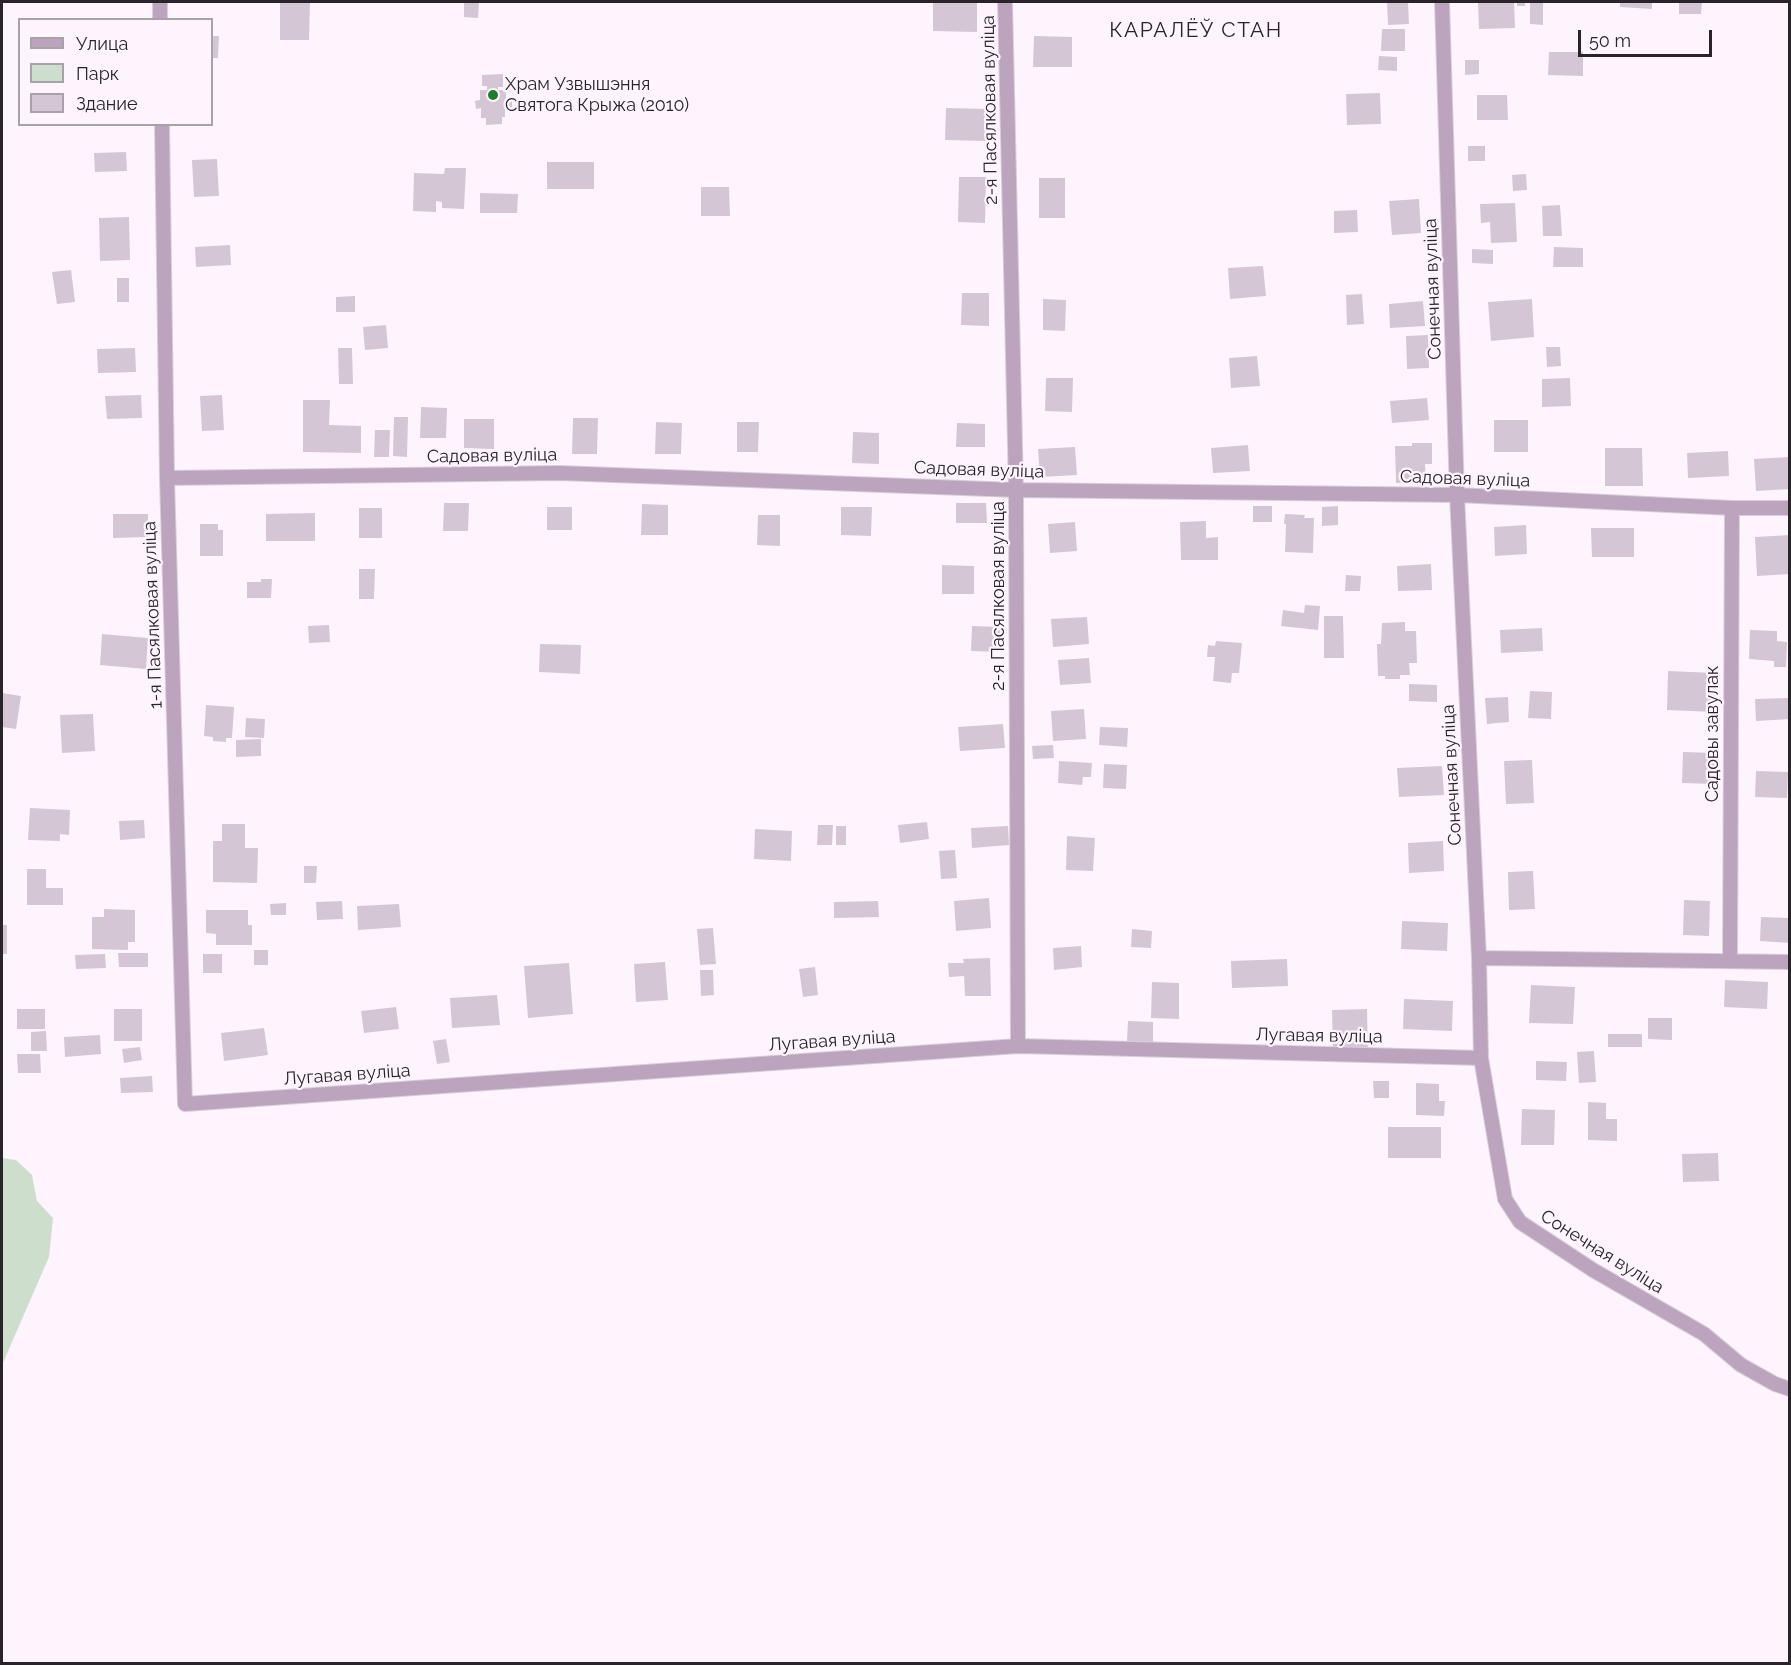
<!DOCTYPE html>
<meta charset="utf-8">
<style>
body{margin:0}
#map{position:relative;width:1791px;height:1665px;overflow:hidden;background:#fef4fe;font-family:Raleway,sans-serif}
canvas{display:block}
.frame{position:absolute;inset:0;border:3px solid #29242a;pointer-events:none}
.legend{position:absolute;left:18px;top:18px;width:195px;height:108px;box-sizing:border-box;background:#fef4fe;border:2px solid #a9a1a9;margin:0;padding:8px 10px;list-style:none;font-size:18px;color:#29242a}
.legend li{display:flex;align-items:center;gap:12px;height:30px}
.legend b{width:30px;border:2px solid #a9a1a9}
.scale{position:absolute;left:1578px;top:30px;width:134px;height:27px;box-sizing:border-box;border:3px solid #29242a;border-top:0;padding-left:8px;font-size:18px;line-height:21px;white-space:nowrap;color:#29242a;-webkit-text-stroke:4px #fef4fe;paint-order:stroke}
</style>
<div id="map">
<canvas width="1791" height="1665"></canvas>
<div class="frame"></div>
<ul class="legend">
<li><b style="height:8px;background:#bca4bf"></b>Улица</li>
<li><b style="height:16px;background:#cddecd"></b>Парк</li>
<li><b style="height:16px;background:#d5c6d6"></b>Здание</li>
</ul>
<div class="scale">50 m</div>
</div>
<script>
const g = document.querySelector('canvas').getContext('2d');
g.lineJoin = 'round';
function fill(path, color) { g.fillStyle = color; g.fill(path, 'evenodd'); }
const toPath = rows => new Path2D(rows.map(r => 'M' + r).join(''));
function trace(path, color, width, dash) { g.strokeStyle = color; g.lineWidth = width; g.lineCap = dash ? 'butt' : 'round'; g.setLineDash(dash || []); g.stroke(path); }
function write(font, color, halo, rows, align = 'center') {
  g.font = font + ' Raleway,sans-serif'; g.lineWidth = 4.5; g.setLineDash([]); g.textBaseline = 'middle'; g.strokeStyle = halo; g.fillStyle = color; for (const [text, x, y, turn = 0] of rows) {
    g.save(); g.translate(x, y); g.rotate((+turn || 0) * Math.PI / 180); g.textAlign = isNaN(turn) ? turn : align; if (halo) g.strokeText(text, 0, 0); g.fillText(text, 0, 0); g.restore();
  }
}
const green = toPath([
 [2,1158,16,1160,32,1175,37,1201,53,1218,49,1257,2,1365]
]);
const building = toPath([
 [280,2,310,2,309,40,280,40],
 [464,2,479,2,478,18,464,17],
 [933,2,977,2,977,32,933,31],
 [1387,2,1408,2,1409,24,1388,25],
 [1478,2,1514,2,1515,28,1479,29],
 [1517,2,1525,2,1525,6,1517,6],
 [1530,2,1543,2,1543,25,1530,24],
 [1620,2,1652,2,1652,9,1620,7],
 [1679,2,1702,2,1701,14,1679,14],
 [1382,29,1405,29,1405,51,1381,51],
 [212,36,219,36,218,58,212,58],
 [1034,36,1072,37,1072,67,1033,67],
 [1549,52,1583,52,1583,76,1548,75],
 [1379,56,1397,57,1397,71,1378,70],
 [1465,60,1479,60,1479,74,1465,75],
 [503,74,503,87,498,87,498,90,506,90,506,100,512,100,512,107,505,108,505,117,502,117,502,124,486,125,486,118,481,118,481,108,476,109,475,101,480,100,480,90,487,90,487,86,482,86,482,75],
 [1380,93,1381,124,1347,125,1346,94],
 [1477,95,1507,95,1508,120,1477,120],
 [946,108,988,109,987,141,945,140],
 [1468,146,1485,146,1485,161,1468,161],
 [126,152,127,171,95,172,94,153],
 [217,159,219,196,194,197,192,160],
 [547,162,594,162,594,189,547,189],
 [445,168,466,168,464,209,442,208,442,202,436,201,436,212,413,211,414,173,444,174],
 [1526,174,1527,190,1513,191,1512,175],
 [959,177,986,177,985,223,958,222],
 [1039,178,1065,178,1065,218,1039,218],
 [701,187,729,187,730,216,701,216],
 [480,193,518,194,517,213,480,213],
 [1419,199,1421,233,1392,235,1389,201],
 [1515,203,1517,242,1491,243,1490,222,1481,223,1480,204],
 [1560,205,1562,236,1543,236,1542,206],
 [1357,210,1358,232,1334,233,1334,211],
 [129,217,130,260,100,261,99,218],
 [230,245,231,265,196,267,195,247],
 [1554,247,1583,248,1583,267,1553,267],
 [1472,249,1493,250,1493,264,1472,263],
 [1263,266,1266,296,1230,299,1228,268],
 [71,270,75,302,57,304,52,272],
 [117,278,129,278,129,302,117,302],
 [962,293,989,293,989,326,961,325],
 [1362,294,1364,324,1347,325,1346,295],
 [355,296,355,312,336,312,336,297],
 [1043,299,1066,300,1065,331,1043,330],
 [1532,299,1534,337,1491,341,1488,302],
 [1423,301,1425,326,1390,328,1389,304],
 [386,325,388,348,365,350,363,327],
 [1428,335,1429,368,1407,369,1406,336],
 [1546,347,1560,347,1561,366,1547,367],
 [135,348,136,372,98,373,97,349],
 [338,348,352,348,353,384,339,384],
 [1257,356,1260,386,1231,388,1229,358],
 [1046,378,1073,378,1072,412,1045,411],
 [1570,378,1571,406,1542,407,1542,379],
 [141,395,142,418,107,419,105,396],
 [222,395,224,430,202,431,200,396],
 [1427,398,1429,420,1392,423,1390,401],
 [303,400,330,400,329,425,361,426,361,453,303,452],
 [421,407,447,408,446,438,420,438],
 [394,417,408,417,407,457,393,456],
 [573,418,598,418,597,454,572,454],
 [464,419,494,419,494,449,464,448],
 [1494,420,1528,420,1528,452,1494,452],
 [656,422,682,423,681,454,655,454],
 [737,422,759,422,758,452,737,452],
 [957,423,985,424,985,447,956,447],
 [375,430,390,430,389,457,374,457],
 [853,432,879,433,879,464,852,463],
 [1412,443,1432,443,1432,464,1425,464,1426,482,1396,483,1395,446,1412,446],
 [1248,445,1250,471,1213,473,1211,448],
 [1075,447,1077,475,1040,477,1038,449],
 [1605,448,1642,448,1643,486,1605,486],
 [1728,451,1729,476,1688,478,1687,453],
 [1789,457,1790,489,1756,491,1754,459],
 [444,503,469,503,468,531,443,531],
 [956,503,986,503,987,523,956,523],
 [642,504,668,505,668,535,641,535],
 [1253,506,1272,506,1272,522,1253,522],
 [1338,506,1338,525,1322,526,1322,507],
 [547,507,572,507,572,530,547,530],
 [841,507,872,507,871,536,841,535],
 [359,508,382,508,382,538,359,538],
 [315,513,315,541,266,541,266,514],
 [113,514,148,514,148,537,113,538],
 [1285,514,1305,515,1304,518,1314,518,1313,553,1285,552,1286,524,1284,524],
 [758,515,780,515,780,546,757,545],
 [1206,521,1206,538,1218,537,1218,560,1181,560,1180,522],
 [1075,522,1077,551,1050,553,1048,524],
 [200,524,218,524,218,530,223,530,223,556,200,556],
 [1526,525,1527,554,1495,556,1494,527],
 [1591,528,1634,528,1634,557,1592,557],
 [1790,535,1790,574,1757,576,1755,537],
 [1431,564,1432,590,1398,591,1397,566],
 [942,565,974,566,974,594,942,594],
 [359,569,375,569,374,599,359,599],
 [1346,575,1361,576,1360,591,1345,591],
 [261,579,272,579,271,598,247,598,247,582,261,582],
 [1305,605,1320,606,1318,630,1281,626,1283,610,1304,613],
 [1324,616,1343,616,1344,658,1324,658],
 [1087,617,1089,644,1053,647,1051,619],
 [1405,622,1405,631,1416,631,1417,663,1409,663,1410,675,1400,675,1400,679,1385,679,1385,676,1378,676,1377,644,1381,644,1382,623],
 [329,625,330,642,309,643,308,626],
 [972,626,1000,627,1000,652,971,651],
 [1542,628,1543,651,1501,653,1500,630],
 [1750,630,1777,631,1777,641,1787,642,1786,667,1774,667,1774,661,1749,659],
 [102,634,148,638,146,669,100,665],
 [1216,641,1242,643,1239,673,1232,673,1231,683,1213,681,1215,657,1207,657,1208,645,1215,646],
 [540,644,581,645,580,674,539,672],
 [1089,658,1091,683,1060,685,1058,660],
 [1668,671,1715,673,1714,712,1667,710],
 [1409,684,1437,685,1437,702,1409,701],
 [1530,691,1552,692,1551,719,1528,718],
 [2,693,21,696,16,729,2,727],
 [1508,697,1509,722,1487,724,1485,698],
 [1790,698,1790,719,1756,721,1755,699],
 [206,705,234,707,232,738,226,738,226,742,213,741,213,737,204,736],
 [1084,709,1086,739,1053,741,1051,711],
 [93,714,95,751,62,753,60,715],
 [246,718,265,719,264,738,245,737],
 [1003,724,1005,748,960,751,958,727],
 [1100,727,1128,728,1127,747,1099,745],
 [261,739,261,756,236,757,236,740],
 [1053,745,1054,758,1033,759,1032,746],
 [1683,752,1715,753,1714,784,1682,783],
 [1532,760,1534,803,1506,804,1504,761],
 [1059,761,1092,763,1091,777,1083,777,1082,785,1058,783],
 [1104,764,1127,765,1126,789,1103,788],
 [1442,766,1444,795,1399,797,1397,768],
 [1756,771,1788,772,1787,798,1755,797],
 [30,808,70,810,69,835,60,834,60,841,28,840],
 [144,820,145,838,120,840,119,821],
 [927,822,929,839,900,843,898,825],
 [222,824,245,824,245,848,258,848,257,883,213,882,213,841,222,841],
 [818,825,833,825,832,845,817,845],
 [836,826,846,826,846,845,836,845],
 [1008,826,1009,845,972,848,971,828],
 [755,829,792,831,791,861,754,859],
 [1067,836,1095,838,1093,871,1066,870],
 [1443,841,1444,871,1409,873,1408,843],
 [955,850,957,878,941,879,939,851],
 [304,866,317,866,316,883,304,883],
 [27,869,46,869,46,888,63,888,63,905,27,905],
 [1533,871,1535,909,1509,910,1508,872],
 [989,898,991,928,956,931,954,901],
 [1684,900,1710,901,1709,936,1683,935],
 [342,901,343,919,317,920,316,902],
 [878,901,879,917,834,918,834,902],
 [286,903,286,915,271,915,270,904],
 [399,904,401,927,358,930,357,906],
 [104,909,135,910,135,942,128,942,128,950,92,949,92,917,104,917],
 [206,910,248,910,248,925,252,925,252,945,216,945,216,934,206,933],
 [1761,917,1790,918,1790,943,1760,941],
 [1402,921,1448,923,1447,951,1401,949],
 [2,925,7,925,7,954,2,954],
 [713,928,716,964,700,965,697,929],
 [1132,929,1152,931,1151,948,1131,947],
 [1081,946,1082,967,1054,970,1053,948],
 [254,950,268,950,268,965,254,965],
 [118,953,148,953,148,967,119,967],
 [105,954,106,968,76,969,75,955],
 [203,954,222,954,222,973,203,973],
 [990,958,991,996,965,996,964,976,949,977,948,963,964,963,963,959],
 [1287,959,1288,986,1232,988,1231,961],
 [665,962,668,1000,636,1002,634,964],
 [569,963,573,1014,528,1018,524,966],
 [815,967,818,995,803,997,799,969],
 [700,970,713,970,714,995,701,996],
 [1725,980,1768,982,1767,1009,1724,1007],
 [1152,982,1179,983,1179,1019,1151,1018],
 [1531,985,1575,987,1573,1024,1529,1023],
 [497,995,500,1025,452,1028,450,998],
 [1404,999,1453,1001,1452,1031,1403,1029],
 [396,1007,399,1029,364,1033,361,1011],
 [17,1009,45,1009,45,1029,17,1029],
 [114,1009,142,1009,142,1041,114,1041],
 [1367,1009,1368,1052,1333,1053,1332,1010],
 [1648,1018,1672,1018,1672,1040,1648,1039],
 [1128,1021,1153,1022,1153,1042,1127,1041],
 [264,1028,268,1055,224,1061,221,1033],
 [46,1031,47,1051,31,1051,31,1032],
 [1608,1034,1642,1034,1642,1047,1608,1047],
 [100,1035,101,1054,65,1057,64,1037],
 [446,1039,450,1062,437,1064,433,1041],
 [140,1047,142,1060,124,1063,122,1049],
 [1594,1051,1596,1082,1579,1083,1577,1052],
 [17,1054,40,1054,41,1073,18,1073],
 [1536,1061,1567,1062,1566,1081,1536,1080],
 [152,1076,153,1092,121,1093,120,1078],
 [1373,1081,1389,1081,1389,1098,1374,1098],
 [1416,1083,1439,1084,1439,1101,1445,1101,1444,1116,1416,1115],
 [1588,1102,1606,1103,1606,1119,1617,1119,1617,1141,1588,1140],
 [1522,1109,1555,1110,1554,1145,1521,1145],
 [1388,1127,1441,1127,1441,1158,1388,1158],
 [1718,1153,1719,1181,1683,1182,1682,1154]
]);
const minor = toPath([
 [160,2,160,20],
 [1005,2,1016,490,1018,1046],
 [1442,2,1457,495,1479,958,1481,1058,1505,1199,1520,1222,1593,1270,1704,1334,1741,1365,1775,1384,1790,1389],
 [162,124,167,478,185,1104,1018,1046,1481,1058],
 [167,478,560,473,1016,490,1457,495,1732,508,1790,508],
 [1479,958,1790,962],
 [1730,961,1732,508]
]);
const markers = [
 [493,95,6,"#217d2d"]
];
const poiNames = [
 ["Храм Узвышэння",505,85],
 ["Святога Крыжа (2010)",505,106]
];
const streetNames = [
 ["2-я Пасялковая вуліца",990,110,-91],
 ["Сонечная вуліца",1433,289,-92],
 ["Садовая вуліца",492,456,-1],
 ["Садовая вуліца",979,470,2],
 ["Садовая вуліца",1465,479,2],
 ["2-я Пасялковая вуліца",999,596,-90],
 ["1-я Пасялковая вуліца",153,615,-92],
 ["Садовы завулак",1713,734,-90],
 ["Сонечная вуліца",1452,775,-93],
 ["Лугавая вуліца",1319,1036,1],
 ["Лугавая вуліца",832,1041,-4],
 ["Лугавая вуліца",347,1075,-4],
 ["Сонечная вуліца",1602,1252,32]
];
const quarterNames = [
 ["КАРАЛЁЎ СТАН",1196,31]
];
fill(green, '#cddecd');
fill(building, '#d5c6d6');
trace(minor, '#d8cfd8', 16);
trace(minor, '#bca4bf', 14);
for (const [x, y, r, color] of markers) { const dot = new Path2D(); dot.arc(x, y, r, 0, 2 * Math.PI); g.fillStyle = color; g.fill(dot); trace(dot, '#fef4fe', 2); }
write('18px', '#29242a', '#fef4fe', poiNames, 'left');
write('18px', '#29242a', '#fef4fe', streetNames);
g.letterSpacing = '1.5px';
write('21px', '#29242a', '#fef4fe', quarterNames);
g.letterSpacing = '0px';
</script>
